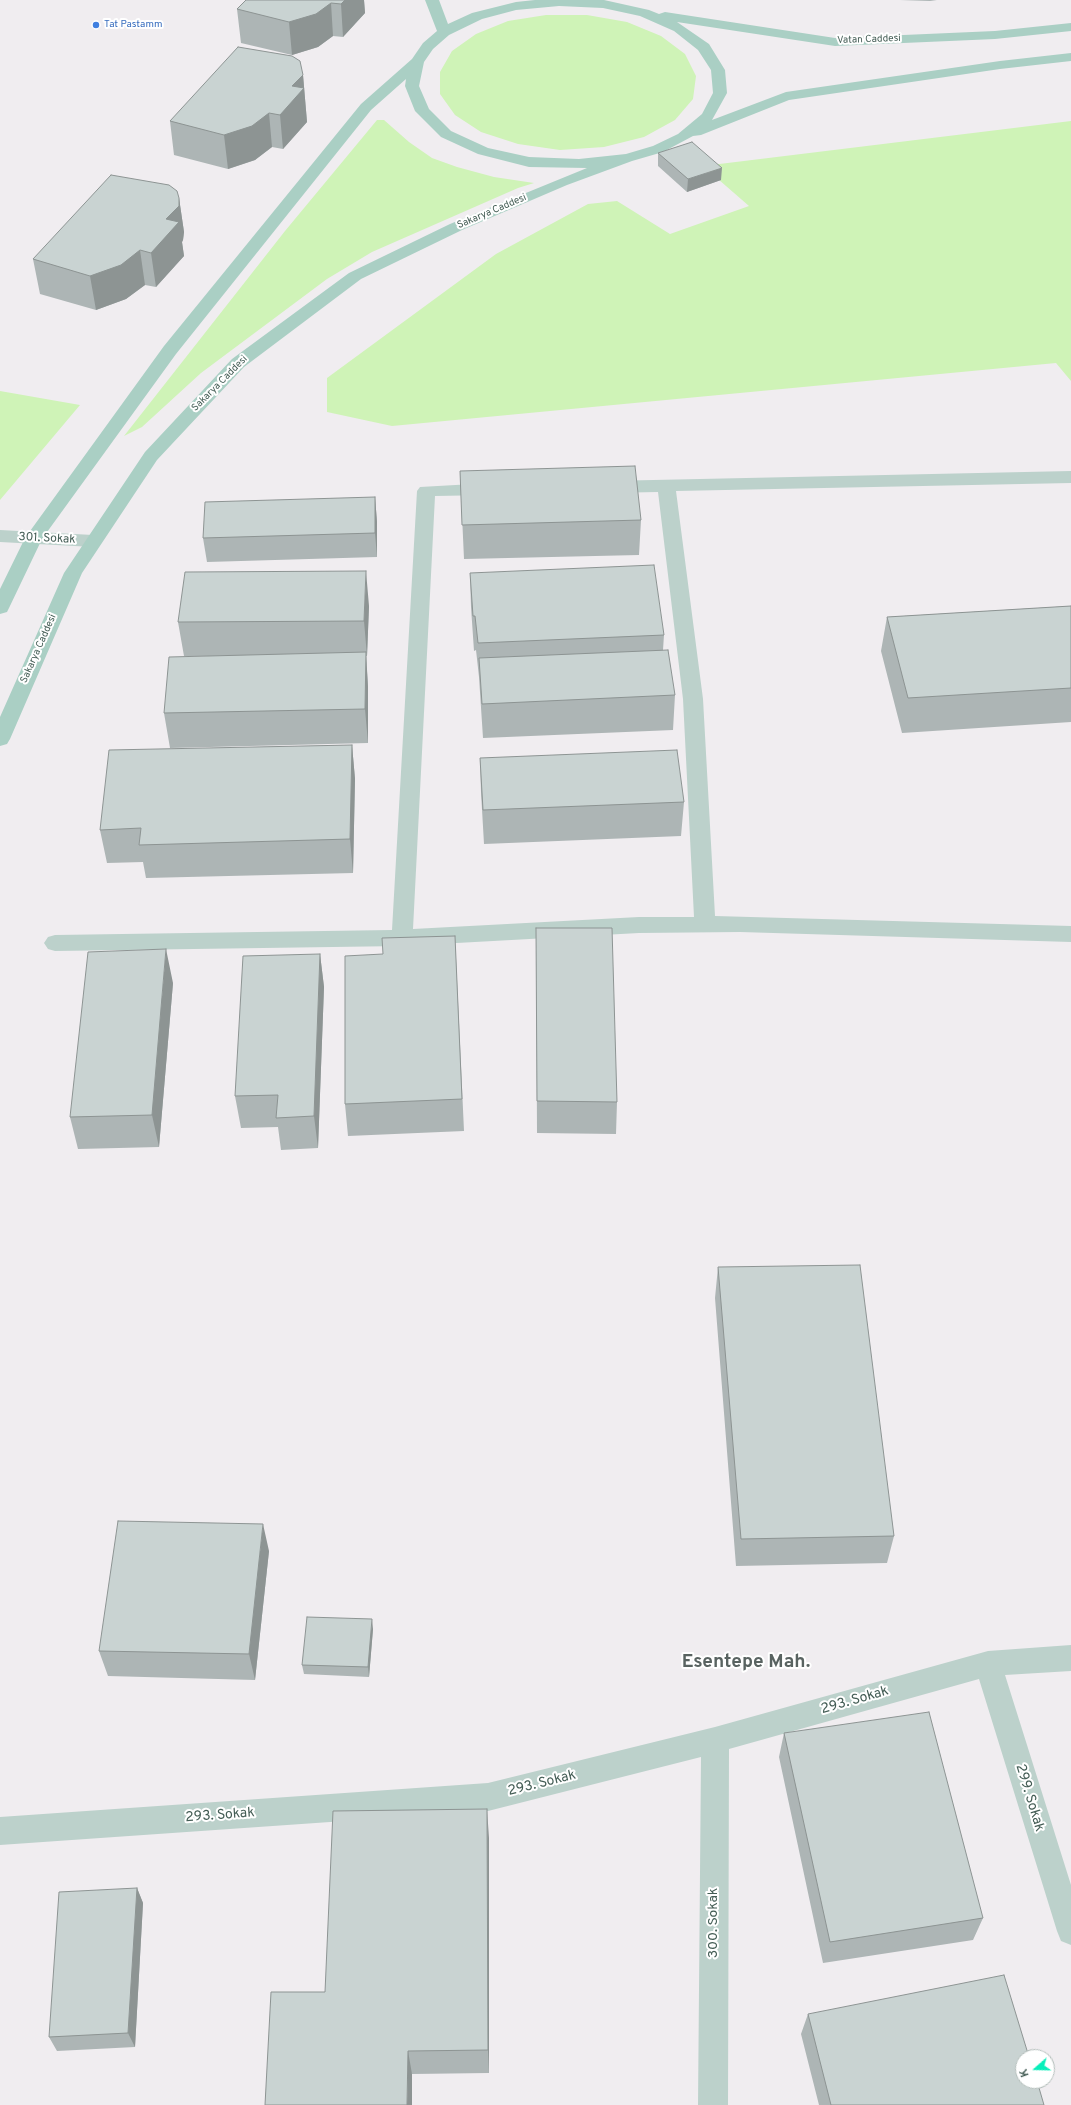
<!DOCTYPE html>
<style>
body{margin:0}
#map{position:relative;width:1071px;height:2105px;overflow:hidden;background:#f0edf0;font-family:Overpass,sans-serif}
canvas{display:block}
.north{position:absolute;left:1015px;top:2049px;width:40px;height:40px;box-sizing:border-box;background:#fff;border:1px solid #b4bebb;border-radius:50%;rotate:250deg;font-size:11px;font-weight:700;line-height:16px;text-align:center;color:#445d55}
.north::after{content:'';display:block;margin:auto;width:14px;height:18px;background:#09efba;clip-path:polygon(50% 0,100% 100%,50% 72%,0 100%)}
</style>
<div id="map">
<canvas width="1071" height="2105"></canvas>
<div class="north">K</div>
</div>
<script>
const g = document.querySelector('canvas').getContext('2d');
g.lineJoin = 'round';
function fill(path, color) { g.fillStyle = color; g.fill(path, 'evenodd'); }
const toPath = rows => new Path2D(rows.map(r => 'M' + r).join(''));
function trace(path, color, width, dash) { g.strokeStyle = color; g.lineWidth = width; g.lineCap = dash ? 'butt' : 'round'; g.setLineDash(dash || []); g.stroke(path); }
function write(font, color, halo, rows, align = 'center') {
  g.font = font + ' Overpass,sans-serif'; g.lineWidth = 4; g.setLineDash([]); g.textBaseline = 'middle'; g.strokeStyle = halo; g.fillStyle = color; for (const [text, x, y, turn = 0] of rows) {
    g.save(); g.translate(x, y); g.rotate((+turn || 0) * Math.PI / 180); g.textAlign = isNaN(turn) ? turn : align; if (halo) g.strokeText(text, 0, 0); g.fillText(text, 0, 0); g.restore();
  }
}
const green = toPath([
 [546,15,587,15,627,22,661,36,685,54,696,76,693,99,675,120,644,137,604,147,560,150,518,144,481,132,455,115,440,94,440,72,452,51,476,34,508,21],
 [377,120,384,120,409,142,432,158,457,167,494,177,534,183,518,188,372,252,327,279,201,373,142,427,124,436,285,231],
 [1071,121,1071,381,1056,363,392,426,327,412,327,378,496,254,588,204,617,201,670,234,749,206,703,166],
 [0,391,80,405,0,500]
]);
const minor = toPath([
 [1071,471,1071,483,676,491,703,699,715,916,1071,926,1071,942,740,932,639,933,402,946,55,951,48,949,44,943,48,937,55,935,392,930,417,491,420,487,491,483,497,485,500,489,497,493,491,495,435,496,413,929,639,917,694,917,683,699,658,492,607,493,601,491,598,487,601,483,607,481,1071,471],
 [0,530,93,535,99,537,102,541,99,545,93,547,0,542,0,530],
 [1071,1645,1071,1671,1005,1675,1071,1885,1071,1945,1061,1941,1057,1931,979,1679,729,1749,728,2105,698,2105,701,1757,488,1811,0,1845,0,1817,488,1783,715,1727,988,1651,1071,1645]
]);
const major = toPath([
 [425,0,439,0,448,24,472,13,516,2,535,0,604,0,649,10,659,14,665,12,835,38,995,31,1071,23,1071,31,995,39,835,46,677,22,709,44,725,70,727,93,712,120,786,92,1000,61,1071,53,1071,61,1000,69,789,100,701,135,693,136,663,152,632,161,567,185,462,230,361,279,244,367,157,460,82,573,10,739,7,744,0,746,0,717,64,573,145,452,232,359,349,273,450,224,587,168,529,167,478,154,441,137,415,111,405,86,406,79,371,110,176,354,42,539,9,608,7,612,0,614,0,589,25,538,164,346,361,104,412,59,423,43,437,31,425,0],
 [559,6,603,8,640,16,674,31,698,50,711,70,713,93,702,114,678,134,653,146,626,154,579,159,529,157,488,148,451,131,429,109,419,86,424,62,433,49,449,35,482,19,516,10,559,6]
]);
const wall = toPath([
 [246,0,364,0,365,13,343,37,333,36,318,47,292,55,241,43,237,9],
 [900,0,937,0,930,1],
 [303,75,307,122,283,149,272,147,255,160,228,169,174,155,170,121],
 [658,153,721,180,687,192,658,166],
 [179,198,184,232,183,240,182,242,184,256,156,287,145,285,126,299,96,310,40,294,33,259],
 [460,471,641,520,639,555,464,559],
 [375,497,377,522,377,557,207,562,203,538],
 [470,573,664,635,663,650,675,695,673,730,483,738,479,677,476,650,474,651,471,607],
 [369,606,367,656,366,656,368,687,368,743,170,748,164,713,222,656,184,656,178,622],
 [1071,606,1071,722,902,733,881,651,887,617],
 [352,745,355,779,353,873,146,878,143,862,107,863,100,830],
 [480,758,684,802,681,836,484,844,481,792],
 [536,928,617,1102,616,1134,537,1133],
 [455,936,464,1131,348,1136,345,1104,383,954],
 [320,954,324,987,318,1148,281,1150,278,1127,241,1128,235,1096],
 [173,983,159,1147,78,1149,70,1117],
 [718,1267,894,1536,887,1563,736,1566,715,1298],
 [269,1551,255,1680,108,1676,99,1651],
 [373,1629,369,1677,304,1674,302,1665],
 [784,1733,983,1918,973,1940,823,1963,779,1757],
 [489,1838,489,2073,412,2074,325,1992],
 [137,1888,143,1903,135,2047,57,2051,49,2037],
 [808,2014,1044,2105,819,2105,801,2034]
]);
const shadedWall = toPath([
 [345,0,364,0,365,13,343,37,341,4],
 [331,3,333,36,318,47,292,55,289,22],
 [303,75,307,122,283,149,280,115,292,86],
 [269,113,272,147,255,160,228,169,224,135],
 [722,168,721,180,687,192,688,179],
 [179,198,184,232,183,240,182,242,184,256,156,287,151,253,166,219],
 [140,250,145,285,126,299,96,310,90,276],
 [375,497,377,522,377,557,375,533],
 [366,571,369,606,367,656,364,621],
 [366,652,368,687,368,743,365,709],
 [352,745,355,779,353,873,350,839],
 [166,949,173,983,159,1147,152,1115],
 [320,954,324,987,318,1148,314,1116],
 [263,1524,269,1551,255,1680,249,1654],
 [372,1619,373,1629,369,1677,368,1667],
 [487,1809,489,1838,489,2073,488,2050],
 [137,1888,143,1903,135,2047,128,2033],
 [408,2051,412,2074,412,2105,407,2105]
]);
const building = toPath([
 [246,0,345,0,341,4,331,3,316,14,289,22,237,9,246,0],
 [238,47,292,56,300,61,303,75,292,86,304,88,280,115,269,113,252,126,224,135,170,121,238,47],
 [692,142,722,168,688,179,658,153,692,142],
 [111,175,169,185,177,191,179,198,179,206,166,219,179,222,151,253,140,250,121,265,90,276,33,259,111,175],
 [635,466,641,520,462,525,460,471,635,466],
 [375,497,375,533,203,538,205,502,375,497],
 [654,565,664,635,478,643,475,616,473,616,470,573,654,565],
 [366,571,364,621,178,622,185,572,366,571],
 [1071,606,1071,688,908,698,887,617,1071,606],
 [668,650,675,695,482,704,479,658,668,650],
 [366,652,365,709,164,713,169,657,366,652],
 [352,745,350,839,139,845,141,828,100,830,109,750,352,745],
 [677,750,684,802,483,810,480,758,677,750],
 [536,928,612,928,617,1102,537,1101,536,928],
 [455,936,462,1099,345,1104,345,956,383,954,382,938,455,936],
 [166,949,152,1115,70,1117,88,952,166,949],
 [320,954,314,1116,276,1118,278,1095,235,1096,243,956,320,954],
 [860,1265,894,1536,741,1539,718,1267,860,1265],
 [118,1521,263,1524,249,1654,99,1651,118,1521],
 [307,1617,372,1619,368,1667,302,1665,307,1617],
 [929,1712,983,1918,830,1942,784,1733,929,1712],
 [487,1809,488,2050,408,2051,407,2105,265,2105,271,1992,325,1992,333,1811,487,1809],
 [137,1888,128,2033,49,2037,59,1892,137,1888],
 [1004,1975,1029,2057,1023,2057,1023,2081,1037,2081,1044,2105,831,2105,808,2014,1004,1975]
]);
const markers = [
 [96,25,4,"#3f7fe0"]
];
const farShopnames = [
 ["Tat Pastamm",104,25]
];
const farStreetnames = [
 ["Vatan Caddesi",869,40,-2],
 ["Sakarya Caddesi",492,212,-23],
 ["Sakarya Caddesi",220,384,-45],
 ["Sakarya Caddesi",39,649,-66]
];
const streetNames = [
 ["301. Sokak",47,539,3]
];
const nearStreetnames = [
 ["293. Sokak",855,1701,-16],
 ["293. Sokak",542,1784,-14],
 ["299. Sokak",1029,1798,73],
 ["293. Sokak",220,1816,-4],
 ["300. Sokak",714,1923,-90]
];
const nearDistrictnames = [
 ["Esentepe Mah.",746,1663]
];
fill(green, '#cff3b7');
fill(minor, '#bcd1cb');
fill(major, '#aacfc4');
fill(wall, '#adb5b5');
fill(shadedWall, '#8d9493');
fill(building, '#c9d3d2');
trace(building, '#8d9493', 1);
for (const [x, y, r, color] of markers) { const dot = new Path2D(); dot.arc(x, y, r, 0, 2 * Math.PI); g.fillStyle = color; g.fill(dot); trace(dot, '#fff', 1.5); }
write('10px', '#366cbe', '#fff', farShopnames, 'left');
write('10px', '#445d55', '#fff', farStreetnames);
write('12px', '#445d55', '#fff', streetNames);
write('14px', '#445d55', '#fff', nearStreetnames);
write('bold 19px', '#596361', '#fff', nearDistrictnames);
</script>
